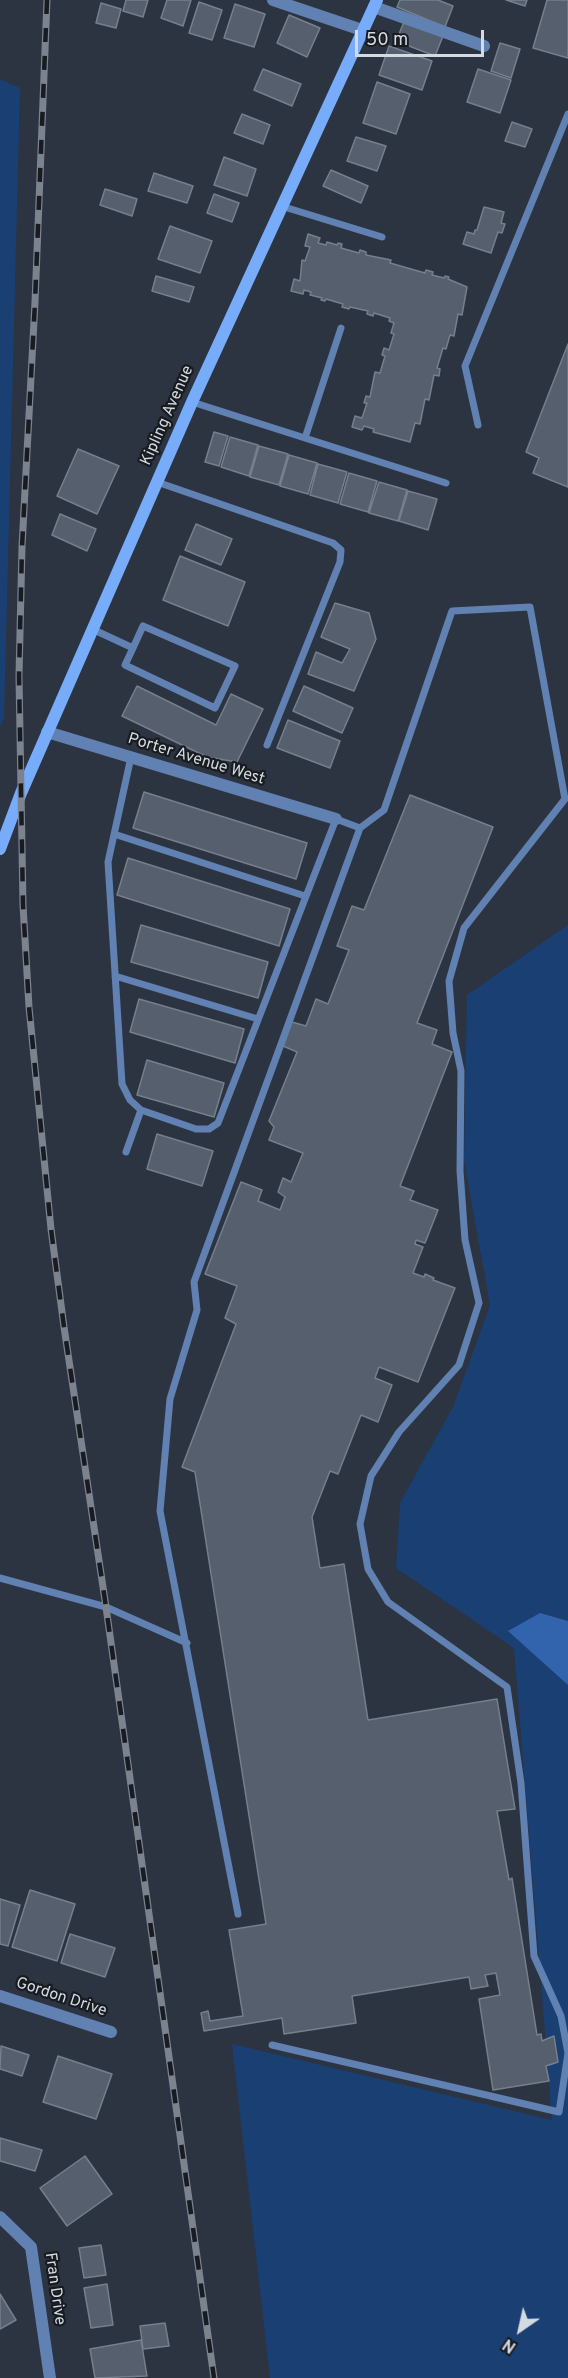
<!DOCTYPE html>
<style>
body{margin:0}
#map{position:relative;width:568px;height:2378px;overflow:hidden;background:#2c3441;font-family:Overpass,sans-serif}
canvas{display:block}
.north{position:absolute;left:490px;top:2300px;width:60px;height:60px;-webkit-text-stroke:4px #181c21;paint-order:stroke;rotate:214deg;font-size:16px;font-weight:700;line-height:24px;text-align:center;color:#d4dae2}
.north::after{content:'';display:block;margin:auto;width:21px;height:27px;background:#d4dae2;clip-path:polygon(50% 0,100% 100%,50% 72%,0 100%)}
.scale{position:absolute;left:355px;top:30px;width:129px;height:27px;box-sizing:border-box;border:3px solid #d4dae2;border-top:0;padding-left:8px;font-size:18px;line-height:21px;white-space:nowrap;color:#d4dae2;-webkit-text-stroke:4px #181c21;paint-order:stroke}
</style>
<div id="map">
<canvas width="568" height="2378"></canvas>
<div class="north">N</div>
<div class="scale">50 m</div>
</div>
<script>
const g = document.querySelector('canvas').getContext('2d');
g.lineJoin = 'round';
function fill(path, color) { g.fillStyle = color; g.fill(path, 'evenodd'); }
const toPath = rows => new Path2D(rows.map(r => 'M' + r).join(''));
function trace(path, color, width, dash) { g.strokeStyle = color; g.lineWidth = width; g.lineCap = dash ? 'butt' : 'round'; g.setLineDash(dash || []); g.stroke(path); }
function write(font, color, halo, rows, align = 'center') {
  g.font = font + ' Overpass,sans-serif'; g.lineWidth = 4.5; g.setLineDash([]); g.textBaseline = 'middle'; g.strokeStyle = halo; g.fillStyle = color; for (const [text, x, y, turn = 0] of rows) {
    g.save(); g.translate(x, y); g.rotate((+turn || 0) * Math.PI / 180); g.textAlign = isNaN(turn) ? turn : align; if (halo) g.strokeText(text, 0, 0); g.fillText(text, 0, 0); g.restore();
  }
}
const green = toPath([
 [0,79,20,88,4,719,0,727],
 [568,925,568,2378,270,2378,232,2044,552,2120,514,1648,396,1568,400,1503,454,1405,490,1305,464,1160,467,995]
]);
const forest = toPath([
 [540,1613,568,1621,568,1685,508,1631]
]);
const building = toPath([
 [126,0,148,0,143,17,123,11,126,0],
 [167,0,191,0,183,26,161,18,167,0],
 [400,0,438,0,453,6,445,27,397,7,400,0],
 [506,0,527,0,525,6,506,0],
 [547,0,568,0,568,58,533,48,547,0],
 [199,2,222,10,212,40,189,33,199,2],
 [101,3,121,9,116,28,96,23,101,3],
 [235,4,265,14,254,47,224,38,235,4],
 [289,15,320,28,307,57,277,43,289,15],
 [404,22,443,36,435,56,396,41,404,22],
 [500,43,520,49,511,78,491,71,500,43],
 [389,46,432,61,422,90,379,75,389,46],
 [263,69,301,84,292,106,254,90,263,69],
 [478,69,511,80,500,113,467,102,478,69],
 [377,82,410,94,396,134,363,123,377,82],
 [242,114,270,125,263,144,234,133,242,114],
 [512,122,532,129,525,147,505,141,512,122],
 [356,137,386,146,377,171,347,161,356,137],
 [224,157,256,169,247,196,214,185,224,157],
 [331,170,368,186,361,203,323,186,331,170],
 [154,173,193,186,187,203,148,191,154,173],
 [105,189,137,199,132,216,100,205,105,189],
 [214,194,239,203,232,222,207,213,214,194],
 [484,207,504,212,501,223,505,224,502,233,498,232,491,253,463,244,467,232,474,234,475,230,477,230,484,207],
 [170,226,212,241,200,273,158,259,170,226],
 [308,234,320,238,318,243,326,245,327,242,337,245,338,243,342,244,341,248,359,253,360,250,366,252,366,255,391,260,390,263,425,273,426,270,433,272,432,275,444,278,445,276,449,277,448,279,467,287,462,315,458,314,454,336,450,335,446,349,443,348,437,368,440,369,439,376,434,375,429,400,425,399,420,424,415,423,410,442,373,432,374,429,364,426,362,430,352,427,355,416,362,418,367,403,364,403,366,396,370,397,375,372,380,373,385,356,382,355,384,348,389,350,394,334,391,333,394,323,389,321,390,318,374,313,373,316,367,314,368,311,350,307,349,309,342,307,343,304,326,299,325,301,321,300,322,298,310,295,311,292,304,290,303,294,291,291,294,279,300,281,302,260,305,261,310,247,305,246,308,234],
 [156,276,194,287,189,302,152,291,156,276],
 [568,344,568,487,533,473,539,458,526,452,568,344],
 [214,432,228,436,219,466,205,462,214,432],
 [230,437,258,445,249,476,221,467,230,437],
 [259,446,288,454,279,485,250,477,259,446],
 [78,449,119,466,97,514,57,496,78,449],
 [289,455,317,463,308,494,280,486,289,455],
 [318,464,347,472,338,503,310,495,318,464],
 [349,473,377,481,368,512,340,504,349,473],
 [379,482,407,490,398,521,369,513,379,482],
 [408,491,437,499,428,530,399,521,408,491],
 [60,514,96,529,87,551,52,535,60,514],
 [196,524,232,539,221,565,185,550,196,524],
 [180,556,245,582,228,626,163,600,180,556],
 [335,603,369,613,376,639,354,691,308,674,316,652,342,663,350,649,321,637,335,603],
 [137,686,216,725,231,694,263,709,237,762,207,757,122,716,137,686],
 [304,686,353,708,342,733,293,711,304,686],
 [288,720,340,741,330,768,277,748,288,720],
 [144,792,307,843,296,879,133,828,144,792],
 [410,795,493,827,417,1023,437,1030,432,1044,452,1052,400,1186,414,1191,410,1200,438,1210,425,1243,416,1240,415,1244,423,1247,413,1273,424,1277,425,1274,434,1278,433,1280,455,1288,418,1382,379,1367,375,1378,392,1385,378,1422,361,1415,338,1474,330,1471,312,1517,320,1568,344,1564,368,1720,497,1699,515,1809,497,1811,509,1880,512,1878,537,2035,541,2034,542,2041,554,2036,558,2062,546,2066,549,2081,493,2090,479,1999,500,1995,496,1973,485,1975,488,1986,471,1989,469,1977,352,1996,356,2023,284,2034,282,2018,204,2031,201,2013,208,2011,210,2021,243,2016,229,1930,266,1924,195,1472,182,1467,236,1324,225,1318,237,1286,205,1274,241,1182,262,1190,258,1201,280,1210,285,1197,278,1192,283,1178,291,1182,303,1153,269,1140,274,1127,269,1121,297,1052,283,1046,292,1022,306,1026,316,999,328,1004,349,950,337,946,352,906,364,910,410,795],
 [128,858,290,909,279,946,117,895,128,858],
 [141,925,268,962,258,998,131,962,141,925],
 [139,999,244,1029,235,1063,130,1032,139,999],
 [147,1060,224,1083,214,1117,137,1095,147,1060],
 [157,1134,213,1151,202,1186,147,1169,157,1134],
 [30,1890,75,1904,57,1961,12,1947,30,1890],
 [0,1899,20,1905,8,1946,0,1944,0,1899],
 [70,1934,115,1948,105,1977,61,1963,70,1934],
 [1,2046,29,2055,22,2076,0,2069,1,2046],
 [58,2056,112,2074,96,2119,43,2102,58,2056],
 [0,2138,42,2150,35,2171,0,2161,0,2138],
 [85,2156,112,2194,67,2226,40,2188,85,2156],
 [101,2245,106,2275,84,2278,79,2248,101,2245],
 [107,2284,113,2325,91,2328,84,2288,107,2284],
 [0,2294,16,2320,0,2329,0,2294],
 [165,2323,169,2346,143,2349,140,2326,165,2323],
 [141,2340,147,2376,95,2378,90,2349,141,2340]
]);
const lane = toPath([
 [281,206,382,237],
 [192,402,446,483],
 [478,425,465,366,568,114],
 [305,438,341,328],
 [157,482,333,543,341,550,340,562,267,745],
 [92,629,133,648,143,626,235,666,215,708,125,665,133,648],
 [131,757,108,862,122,1084,130,1100,141,1110,196,1129,209,1129,218,1123,336,819,360,828,194,1282,197,1310,170,1399,160,1511,238,1914],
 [360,828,384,810,452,611,530,607,565,799,464,928,449,981,453,1033,461,1071,460,1171,465,1240,479,1303,459,1365,399,1432,371,1476,360,1524,368,1569,388,1602,507,1687,521,1783,534,1956,561,2016,568,2053],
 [114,834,305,896],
 [115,976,258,1019],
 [126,1152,141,1110],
 [0,1578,106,1607,187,1643],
 [272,2045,559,2112,568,2053]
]);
const street = toPath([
 [273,0,362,30],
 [374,7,484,46],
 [47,732,336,819],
 [0,1996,111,2032],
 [0,2217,31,2247,50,2378]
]);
const secondary = toPath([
 [0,849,21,793,192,402,377,0]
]);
const rail = toPath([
 [47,0,35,302,22,547,19,676,23,905,29,1007,51,1229,64,1327,106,1607,214,2378]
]);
const streetNames = [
 ["Kipling Avenue",168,416,-66],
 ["Porter Avenue West",196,760,17],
 ["Gordon Drive",61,1998,18],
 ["Fran Drive",54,2289,82]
];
fill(green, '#1a3f73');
fill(forest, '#3264ad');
fill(building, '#565f6d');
trace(building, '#757f8d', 1.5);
trace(lane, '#6081b2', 7);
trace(street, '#6081b2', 12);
trace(secondary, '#77acfb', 12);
trace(rail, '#7c838e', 7);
trace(rail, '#181c21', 4.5, [14]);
write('16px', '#d4dae2', '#181c21', streetNames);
</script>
